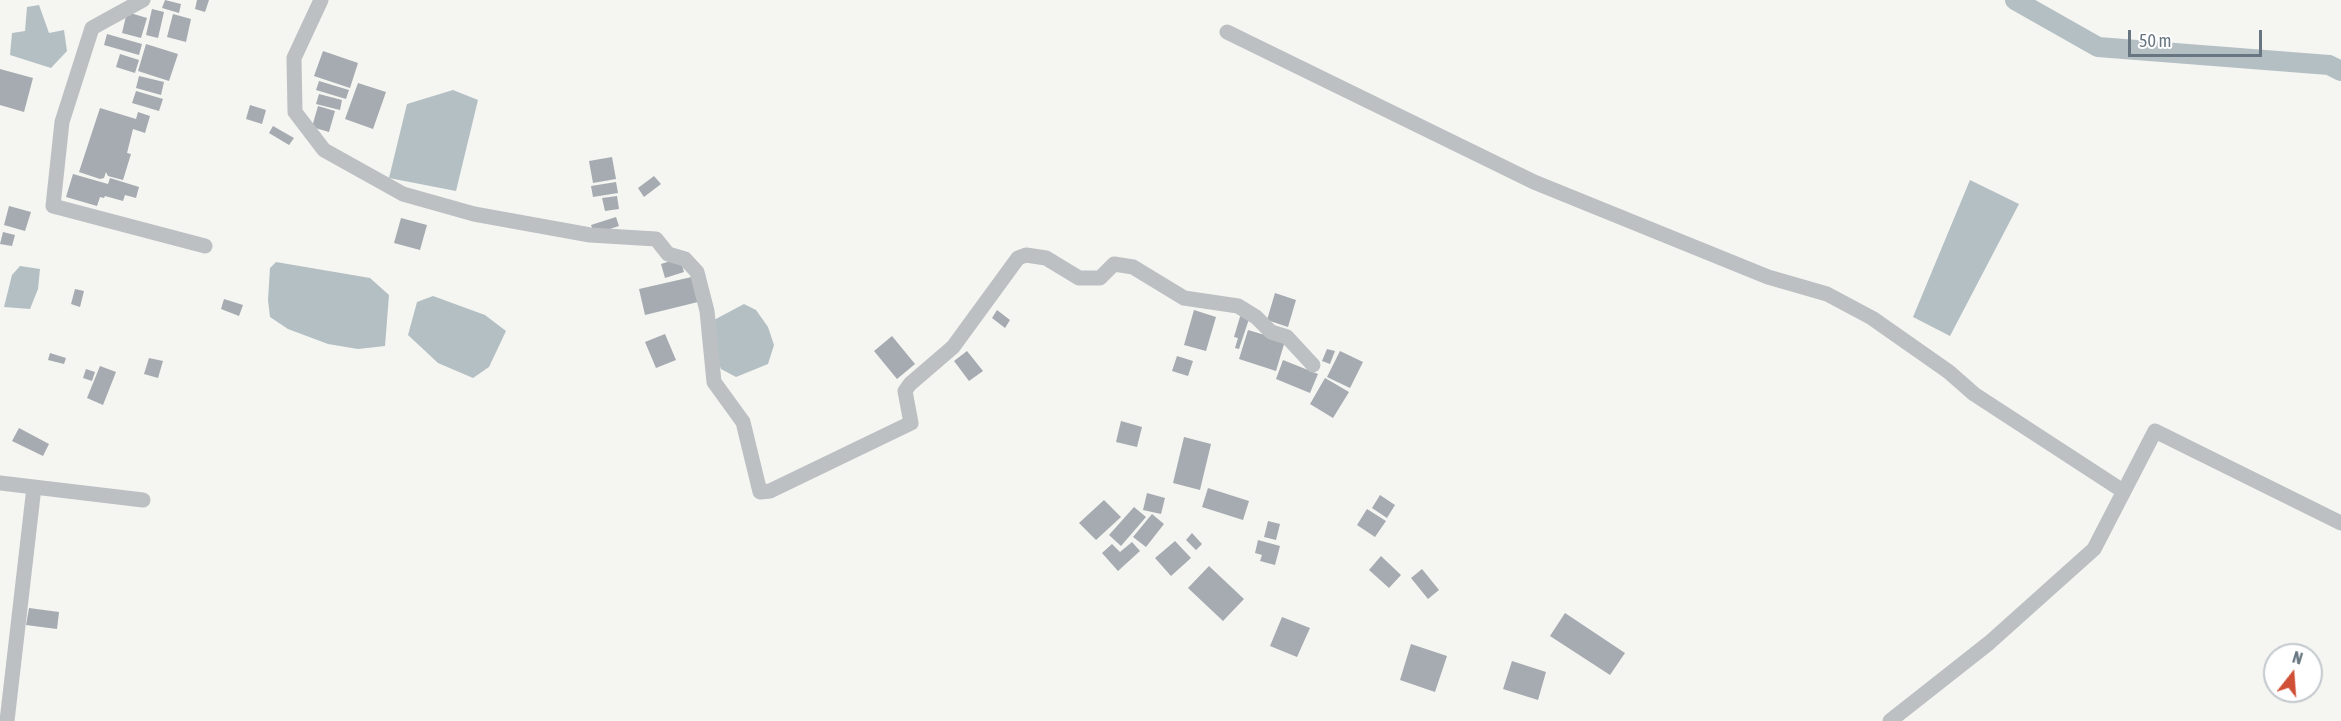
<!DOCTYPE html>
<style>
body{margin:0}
#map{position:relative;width:2341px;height:721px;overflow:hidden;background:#f5f5f2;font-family:"Asap Condensed",sans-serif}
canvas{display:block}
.north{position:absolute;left:2263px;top:643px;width:60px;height:60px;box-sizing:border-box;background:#fff;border:2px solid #c2c8cc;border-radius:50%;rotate:17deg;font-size:16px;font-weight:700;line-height:24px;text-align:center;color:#677680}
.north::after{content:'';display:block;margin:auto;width:21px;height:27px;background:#d05037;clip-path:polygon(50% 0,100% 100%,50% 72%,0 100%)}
.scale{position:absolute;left:2128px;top:30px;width:134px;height:27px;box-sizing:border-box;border:3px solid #677680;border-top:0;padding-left:8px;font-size:18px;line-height:21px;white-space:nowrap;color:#677680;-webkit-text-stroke:4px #fff;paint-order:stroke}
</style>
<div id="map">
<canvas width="2341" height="721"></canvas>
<div class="north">N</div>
<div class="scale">50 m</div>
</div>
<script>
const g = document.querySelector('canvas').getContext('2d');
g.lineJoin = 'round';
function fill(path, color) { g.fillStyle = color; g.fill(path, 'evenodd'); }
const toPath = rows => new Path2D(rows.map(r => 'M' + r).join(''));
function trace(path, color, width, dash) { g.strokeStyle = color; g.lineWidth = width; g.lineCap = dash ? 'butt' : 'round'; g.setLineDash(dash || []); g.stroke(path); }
const water = toPath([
 [39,5,49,33,64,30,67,51,51,68,10,55,12,33,25,31,27,7],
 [453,90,478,100,456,191,389,178,407,104],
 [1970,180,2019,204,1950,336,1913,317],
 [276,262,370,278,389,295,385,346,358,349,328,344,288,329,270,317,268,300,270,268],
 [20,266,40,269,38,289,30,309,4,307,12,275],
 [433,296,485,315,506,331,489,367,473,378,438,363,408,335,417,302],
 [744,304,756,310,768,327,774,345,768,364,736,377,721,369,712,347,714,320]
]);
const canal = toPath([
 [2015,0,2098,47,2329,65,2341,71]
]);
const building = toPath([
 [165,0,181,4,179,13,162,8],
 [197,0,209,0,205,12,195,9],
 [152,9,164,12,158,38,146,35],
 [127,12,147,18,141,38,122,33],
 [173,14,191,19,186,42,167,37],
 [107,34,142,44,139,55,104,45],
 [146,44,178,54,169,81,138,71],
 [323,51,358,63,350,88,314,76],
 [120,54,139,60,135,73,116,67],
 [0,69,33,78,24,112,0,105],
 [139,76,164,82,161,95,136,88],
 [319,81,349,90,346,99,316,90],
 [358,83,386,92,373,129,345,119],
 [136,91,163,99,159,111,132,103],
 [319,94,342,100,340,110,316,104],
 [250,105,266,110,262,124,246,119],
 [318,106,335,111,329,132,312,127],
 [100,108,136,119,138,112,150,116,145,133,133,129,127,153,131,154,123,180,108,176,106,172,104,178,100,179,79,172],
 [273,126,294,138,289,145,269,133],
 [612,157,616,179,593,183,589,161],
 [73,174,108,184,110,178,139,187,136,198,125,195,123,201,105,196,104,198,100,197,97,206,66,197],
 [654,176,661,184,644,197,638,188],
 [616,182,618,193,593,197,591,186],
 [617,196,619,209,605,211,602,198],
 [9,206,31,212,25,231,4,225],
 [616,217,619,226,594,234,591,225],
 [401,218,427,225,420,250,394,243],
 [3,232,15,235,12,246,0,244],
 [680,258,684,272,665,278,661,264],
 [696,276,702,301,645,315,639,289],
 [75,289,84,291,80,307,71,304],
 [1275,293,1296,300,1288,327,1267,320],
 [224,299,243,305,239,316,221,309],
 [997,310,1010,320,1005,328,992,318],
 [1194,310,1216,317,1206,351,1184,345],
 [1242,310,1251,313,1239,349,1235,348,1238,338,1234,337],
 [1248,330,1285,341,1276,371,1239,359],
 [665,334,676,360,656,368,645,342],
 [892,336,915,364,897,379,874,351],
 [1327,349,1335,351,1330,364,1322,361],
 [967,351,983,371,969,381,954,361],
 [1340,351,1363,362,1350,388,1327,377],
 [50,353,66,358,64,364,48,360],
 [1177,356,1193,361,1188,376,1172,371],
 [149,358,163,361,158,378,144,374],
 [1283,360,1318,374,1310,393,1276,379],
 [100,366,116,372,103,405,87,398],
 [86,369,95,372,92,381,83,378],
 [1325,378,1349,392,1333,418,1310,404],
 [1121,421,1142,427,1137,447,1116,442],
 [19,428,49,444,43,456,12,441],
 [1184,437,1211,444,1200,490,1173,483],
 [1208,488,1249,501,1243,520,1202,507],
 [1147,493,1165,498,1161,514,1143,510],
 [1380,495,1395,505,1387,518,1372,508],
 [1104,500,1121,517,1096,540,1079,523],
 [1134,507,1146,517,1121,546,1109,535],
 [1367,509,1386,521,1375,537,1357,525],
 [1152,514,1164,524,1146,547,1133,537],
 [1268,521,1280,524,1276,540,1264,537],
 [1192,533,1202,544,1196,550,1186,540],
 [1258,540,1280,546,1275,565,1260,561,1262,555,1255,553],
 [1175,541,1191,558,1171,576,1155,558],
 [1132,542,1140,551,1118,571,1102,553,1112,544,1120,552],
 [1381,556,1401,575,1389,588,1369,570],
 [1209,566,1244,599,1223,621,1188,588],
 [1422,569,1439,590,1428,599,1411,578],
 [29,608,59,612,57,629,26,625],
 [1565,613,1625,653,1610,675,1550,636],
 [1282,617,1310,628,1297,657,1270,646],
 [1411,644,1447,656,1435,692,1400,680],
 [1512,661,1546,672,1538,700,1503,689]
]);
const minor = toPath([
 [143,0,92,28,62,122,53,206,205,246],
 [321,0,294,58,295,112,324,150,403,194,474,214,590,235,656,239,668,254,685,259,697,272,707,311,714,382,743,422,760,492,770,491,911,423,905,391,910,384,953,347,1018,258,1026,255,1046,258,1079,278,1100,278,1114,264,1133,267,1184,298,1238,306,1256,317,1271,332,1287,337,1313,365],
 [1227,32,1534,182,1768,277,1827,294,1872,318,1949,372,1974,394,2123,491],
 [0,483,143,500],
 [7,721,34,487],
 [1890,721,1989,643,2094,549,2155,431,2341,523]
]);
fill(water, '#b3bfc3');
trace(canal, '#b3bfc3', 20);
fill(building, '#a5abb0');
trace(minor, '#bcc0c3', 15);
</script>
